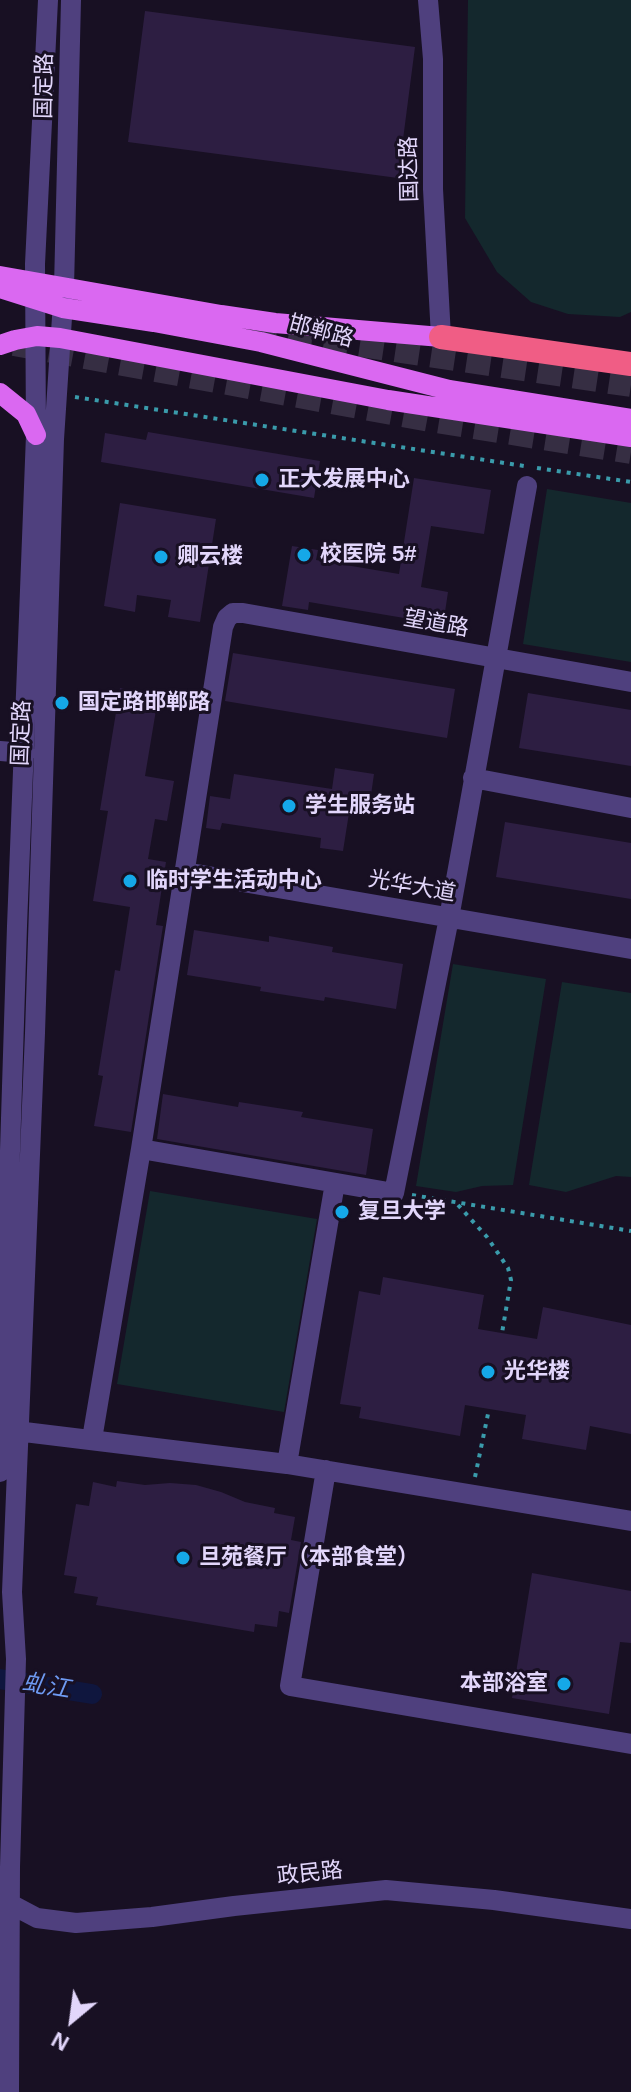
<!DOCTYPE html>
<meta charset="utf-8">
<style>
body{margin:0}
#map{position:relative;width:631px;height:2092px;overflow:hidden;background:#181023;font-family:Helvetica,sans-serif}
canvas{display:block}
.north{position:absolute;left:32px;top:1980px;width:80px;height:80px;-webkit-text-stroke:6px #181023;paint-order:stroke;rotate:209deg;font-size:22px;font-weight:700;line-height:32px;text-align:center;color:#e2d6fb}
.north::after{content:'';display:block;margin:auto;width:28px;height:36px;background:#e2d6fb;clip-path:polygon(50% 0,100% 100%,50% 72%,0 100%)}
</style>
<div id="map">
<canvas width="631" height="2092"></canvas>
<div class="north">N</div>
</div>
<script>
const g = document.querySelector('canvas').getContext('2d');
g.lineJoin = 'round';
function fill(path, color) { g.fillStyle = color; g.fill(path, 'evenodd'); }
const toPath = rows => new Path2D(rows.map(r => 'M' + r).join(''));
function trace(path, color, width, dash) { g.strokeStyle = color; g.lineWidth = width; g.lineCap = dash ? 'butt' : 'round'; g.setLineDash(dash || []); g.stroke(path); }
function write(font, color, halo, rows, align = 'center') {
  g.font = font + ' Helvetica,"Noto Sans SC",sans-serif'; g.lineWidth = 6; g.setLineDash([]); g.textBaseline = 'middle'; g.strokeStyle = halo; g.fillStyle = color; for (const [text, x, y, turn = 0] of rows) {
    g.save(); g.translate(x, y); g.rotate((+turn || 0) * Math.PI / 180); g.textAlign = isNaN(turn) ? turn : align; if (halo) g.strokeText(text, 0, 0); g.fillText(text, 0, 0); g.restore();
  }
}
const green = toPath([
 [468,0,631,0,631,312,620,317,568,314,531,302,497,272,465,218],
 [547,489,631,503,631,662,523,644],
 [453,964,546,979,513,1185,482,1186,456,1192,416,1186],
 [562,982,631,993,631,1177,616,1176,566,1192,529,1185],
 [150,1191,317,1219,284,1412,117,1384]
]);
const canal = toPath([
 [0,1679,92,1694]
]);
const building = toPath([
 [145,11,415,47,398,178,128,142],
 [148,432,320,461,314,498,101,462,105,433,146,440],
 [414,478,491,490,484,534,431,526,421,587,448,592,442,632,414,628,416,620,309,602,308,610,282,606,292,546,318,550,316,560,399,574],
 [120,503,216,519,200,622,168,617,171,600,137,595,135,612,104,606],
 [233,653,455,689,447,738,225,701],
 [120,688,142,692,140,702,157,704,145,776,174,781,167,821,155,819,148,859,166,862,156,925,163,926,131,1132,94,1126,103,1076,98,1075,115,970,120,971,130,907,93,901,108,811,100,810],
 [528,693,631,710,631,766,519,748],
 [335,768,374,774,368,816,349,813,343,851,320,848,321,838,222,823,220,830,206,828,210,796,230,799,234,774,332,789],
 [505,822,631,843,631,899,496,877],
 [194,930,269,942,269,936,333,947,332,952,403,964,396,1009,325,997,324,1001,260,991,261,987,187,975],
 [163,1094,238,1107,239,1102,303,1112,301,1117,373,1129,366,1175,157,1139],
 [383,1277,484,1295,478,1329,537,1339,543,1307,631,1325,631,1434,590,1426,586,1450,522,1439,526,1415,465,1405,460,1436,359,1418,361,1407,340,1404,359,1291,380,1295],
 [117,1481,145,1485,170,1483,196,1485,221,1492,245,1502,275,1508,274,1513,295,1517,291,1540,301,1542,289,1613,279,1611,277,1627,255,1624,254,1632,96,1605,98,1597,74,1593,77,1577,64,1575,76,1504,89,1506,93,1482,116,1487],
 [532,1573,631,1591,631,1643,620,1642,609,1714,512,1698]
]);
const highwayTunnel = toPath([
 [253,329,631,385],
 [14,344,430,420,631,452]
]);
const path = toPath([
 [75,397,524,466],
 [537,468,631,482],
 [412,1195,631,1231],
 [458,1205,487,1237,508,1268,511,1280,502,1333],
 [475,1477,489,1409]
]);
const minor = toPath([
 [428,0,433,59,433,189,441,337],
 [0,751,25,753],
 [473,778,631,808],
 [185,872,631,949],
 [141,1149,394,1193,449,918,527,486],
 [8,1430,287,1464,631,1521],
 [92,1439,141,1149,223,627,227,618,233,613,243,613,631,682],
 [287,1464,335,1183],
 [326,1470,290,1686,631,1744],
 [0,1472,17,926,36,435,35,264,48,0],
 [3,1900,37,1918,76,1923,152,1917,234,1906,386,1890,494,1900,631,1919],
 [9,2092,10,1867,16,1659,12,1592,35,1033,54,439,64,287,71,0]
]);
const major = toPath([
 [0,276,221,315,275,323,441,337],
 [0,288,63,308,154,322,261,342,449,390,631,419],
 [0,345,15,340,37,336,60,338,388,400,631,437],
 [0,393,26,414,36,435]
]);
const highway = toPath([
 [441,337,631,364]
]);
const markers = [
 [262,480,8,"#15a8e8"],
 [304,555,8,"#15a8e8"],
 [161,557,8,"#15a8e8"],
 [62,703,8,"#15a8e8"],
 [289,806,8,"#15a8e8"],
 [130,881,8,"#15a8e8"],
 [342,1212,8,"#15a8e8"],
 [488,1372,8,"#15a8e8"],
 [183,1558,8,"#15a8e8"],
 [564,1684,8,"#15a8e8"]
];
const streetNames = [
 ["国定路",45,86,-89],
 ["国达路",410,169,-91],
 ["邯郸路",321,332,15],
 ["望道路",436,624,10],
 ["国定路",22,733,-88],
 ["光华大道",412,887,10],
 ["政民路",310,1874,-6]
];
const poiNames = [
 ["正大发展中心",278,480],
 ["校医院 5#",320,555],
 ["卿云楼",177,557],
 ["国定路邯郸路",78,703],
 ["学生服务站",305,806],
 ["临时学生活动中心",146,881],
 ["复旦大学",358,1212],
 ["光华楼",504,1372],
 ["旦苑餐厅（本部食堂）",199,1558],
 ["本部浴室",548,1684,"right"]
];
const waterNames = [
 ["虬江",46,1687,9]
];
fill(green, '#14282d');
trace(canal, '#0f163e', 20);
fill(building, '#2d1e42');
trace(highwayTunnel, '#362e43', 24, [24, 12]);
trace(path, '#3a9bab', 4, [4, 6]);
trace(minor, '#4f407e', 20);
trace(major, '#da68f1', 20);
trace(highway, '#f05d85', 24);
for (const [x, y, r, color] of markers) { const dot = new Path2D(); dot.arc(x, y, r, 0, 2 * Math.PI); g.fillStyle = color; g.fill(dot); trace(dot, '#181023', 3); }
write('22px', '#e2d6fb', '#181023', streetNames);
write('bold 22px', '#e2d6fb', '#181023', poiNames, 'left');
write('italic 24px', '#6e9af2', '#181023', waterNames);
</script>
